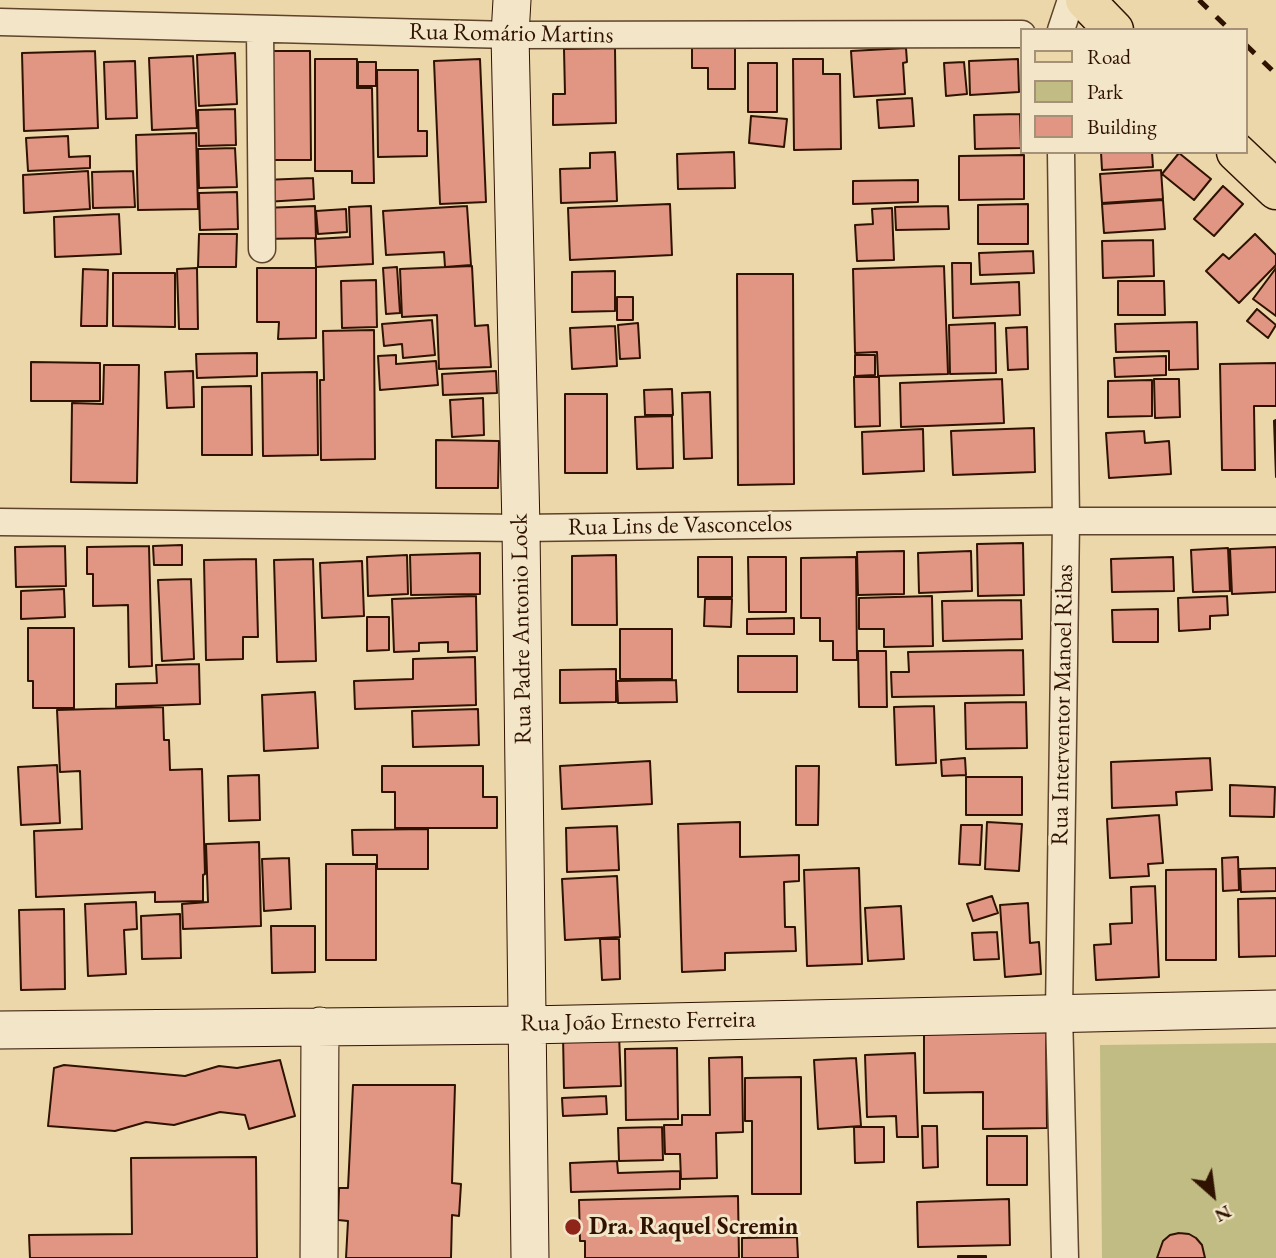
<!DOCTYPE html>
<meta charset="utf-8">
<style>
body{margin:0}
#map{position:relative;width:1276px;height:1258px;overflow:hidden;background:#ecd7aa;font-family:"EB Garamond",serif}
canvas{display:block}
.legend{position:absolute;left:1020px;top:28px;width:228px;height:126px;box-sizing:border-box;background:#f3e5c8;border:2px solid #a59178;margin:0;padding:9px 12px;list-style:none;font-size:21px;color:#301200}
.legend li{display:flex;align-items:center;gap:14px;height:35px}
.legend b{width:35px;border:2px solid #a59178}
.north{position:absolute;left:1178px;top:1160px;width:70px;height:70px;-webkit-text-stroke:5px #f3e5c8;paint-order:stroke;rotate:152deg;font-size:19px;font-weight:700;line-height:28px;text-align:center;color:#301200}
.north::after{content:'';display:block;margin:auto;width:24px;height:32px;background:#301200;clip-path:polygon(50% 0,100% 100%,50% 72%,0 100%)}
</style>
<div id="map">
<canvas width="1276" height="1258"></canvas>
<ul class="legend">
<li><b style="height:9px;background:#ecd7aa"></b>Road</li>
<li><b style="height:19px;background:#c0bc83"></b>Park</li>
<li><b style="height:19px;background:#e19683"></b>Building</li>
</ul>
<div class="north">N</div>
</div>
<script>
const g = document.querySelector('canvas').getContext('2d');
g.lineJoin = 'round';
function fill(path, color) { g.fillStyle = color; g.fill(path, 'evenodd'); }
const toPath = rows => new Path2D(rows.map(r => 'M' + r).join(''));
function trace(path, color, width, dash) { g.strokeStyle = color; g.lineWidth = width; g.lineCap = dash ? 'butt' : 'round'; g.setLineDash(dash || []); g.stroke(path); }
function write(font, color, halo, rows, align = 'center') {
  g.font = font + ' "EB Garamond",serif'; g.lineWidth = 6; g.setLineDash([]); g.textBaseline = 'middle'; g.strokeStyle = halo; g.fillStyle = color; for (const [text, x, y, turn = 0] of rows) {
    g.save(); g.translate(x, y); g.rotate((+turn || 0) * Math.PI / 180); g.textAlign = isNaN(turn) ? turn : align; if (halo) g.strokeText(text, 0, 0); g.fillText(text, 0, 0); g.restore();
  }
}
const green = toPath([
 [1276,1043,1276,1258,1102,1258,1100,1045]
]);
const building = toPath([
 [692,46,735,46,735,89,708,89,708,68,692,68,692,46],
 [615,48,616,123,553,125,553,94,565,94,564,49,615,48],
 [906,48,907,62,903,63,905,94,854,97,851,51,906,48],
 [95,51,98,128,24,131,22,53,95,51],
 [267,51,310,51,311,160,268,160,267,51],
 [235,53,237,104,199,106,197,55,235,53],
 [193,56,197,128,152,130,149,58,193,56],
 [315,59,357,59,357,88,372,88,374,183,352,183,352,171,315,171,315,59],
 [480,59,486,202,440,204,434,61,480,59],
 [793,59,823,59,823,74,840,74,841,149,794,150,793,59],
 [1018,59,1019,92,970,95,969,61,1018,59],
 [135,61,137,118,106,119,104,62,135,61],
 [358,62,376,62,376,86,358,86,358,62],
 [964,62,967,94,946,96,944,63,964,62],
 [748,63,777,63,777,112,748,112,748,63],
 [377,70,418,70,418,131,427,131,427,156,378,157,377,70],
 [912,98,914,126,879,128,877,100,912,98],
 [235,109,236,145,199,146,198,110,235,109],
 [1020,114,1021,148,975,149,974,115,1020,114],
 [751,116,787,119,784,147,749,143,751,116],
 [196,133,198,209,138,210,136,135,196,133],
 [68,136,69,157,90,156,90,168,28,171,26,138,68,136],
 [235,148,237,187,199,188,198,149,235,148],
 [615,152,617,201,561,203,560,169,590,168,590,153,615,152],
 [734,152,735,188,678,189,677,154,734,152],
 [1101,152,1152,152,1153,167,1102,170,1101,152],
 [1179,153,1211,179,1194,200,1162,174,1179,153],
 [1024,155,1024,199,959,200,959,156,1024,155],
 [1161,170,1163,199,1102,203,1100,174,1161,170],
 [88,171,90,209,24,213,23,175,88,171],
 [133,171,135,207,93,208,92,172,133,171],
 [313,178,314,199,265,202,264,180,313,178],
 [918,180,918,202,853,204,853,181,918,180],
 [1223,186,1243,204,1214,236,1194,219,1223,186],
 [237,192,238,229,200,230,199,193,237,192],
 [1163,200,1165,229,1104,233,1102,204,1163,200],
 [670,204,672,255,570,260,568,208,670,204],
 [1028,204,1028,244,978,244,978,205,1028,204],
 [315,206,316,238,264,239,263,208,315,206],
 [371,206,373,264,316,267,315,239,350,237,349,207,371,206],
 [467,206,471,265,445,267,444,252,386,255,383,211,467,206],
 [948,206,949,229,896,230,895,207,948,206],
 [892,208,894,260,857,261,855,225,873,224,872,209,892,208],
 [346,209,347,232,318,234,316,211,346,209],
 [119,214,121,254,55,257,54,217,119,214],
 [199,234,237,234,236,267,198,267,199,234],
 [1255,234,1276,255,1276,265,1239,303,1206,271,1223,254,1229,259,1255,234],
 [1153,240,1154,276,1103,278,1102,241,1153,240],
 [1033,251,1034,273,980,275,979,253,1033,251],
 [952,263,971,263,971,284,1019,282,1020,315,953,318,952,263],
 [472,266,475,326,488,325,491,367,439,369,437,315,402,317,400,269,472,266],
 [944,266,948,374,878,376,877,352,855,353,853,269,944,266],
 [397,267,400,313,386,314,383,268,397,267],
 [197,268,198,329,179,329,177,269,197,268],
 [257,268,316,268,316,338,278,339,279,322,257,322,257,268],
 [1276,268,1276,316,1253,299,1276,268],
 [83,269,108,270,107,326,81,326,83,269],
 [615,271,615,311,572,312,572,272,615,271],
 [113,273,175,273,175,327,113,326,113,273],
 [737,274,793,274,794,484,738,485,737,274],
 [376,280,377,327,342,328,341,281,376,280],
 [1118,281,1164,281,1165,315,1118,315,1118,281],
 [617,297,633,297,633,320,617,320,617,297],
 [1257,309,1276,325,1268,338,1247,321,1257,309],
 [432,320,435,355,403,358,402,344,384,346,382,324,432,320],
 [1197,322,1198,369,1169,370,1169,351,1116,352,1115,324,1197,322],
 [638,323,640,358,620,359,618,325,638,323],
 [995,323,996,373,950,374,949,325,995,323],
 [615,326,617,366,572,369,570,328,615,326],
 [1027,327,1028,369,1008,370,1006,328,1027,327],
 [374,330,375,459,321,460,320,380,324,380,323,331,374,330],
 [257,353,257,376,197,378,196,354,257,353],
 [396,355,396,364,436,361,438,385,380,390,378,356,396,355],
 [855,355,875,355,875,375,855,376,855,355],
 [1166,356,1166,375,1115,377,1114,358,1166,356],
 [31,362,100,363,100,401,31,401,31,362],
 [1276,363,1276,406,1254,406,1255,470,1222,470,1220,364,1276,363],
 [104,365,139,365,137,483,71,482,72,403,103,404,104,365],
 [193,371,194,407,167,408,165,372,193,371],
 [496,371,497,393,443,395,442,374,496,371],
 [317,372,318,455,263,456,262,373,317,372],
 [854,377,879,377,880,426,855,427,854,377],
 [1002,379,1004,423,901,427,900,383,1002,379],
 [1154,379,1179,379,1180,417,1155,418,1154,379],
 [1152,380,1152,416,1108,417,1108,381,1152,380],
 [251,386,252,455,202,455,202,387,251,386],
 [672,389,673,415,645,415,644,390,672,389],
 [710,392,712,458,684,459,682,393,710,392],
 [565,394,607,394,607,473,565,473,565,394],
 [483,398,484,435,452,437,450,400,483,398],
 [672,416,673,468,637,469,635,417,672,416],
 [1276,420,1276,477,1274,421,1276,420],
 [1034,428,1035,472,953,475,951,431,1034,428],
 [923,429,924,471,863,474,862,432,923,429],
 [1144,431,1145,443,1169,441,1171,474,1109,478,1106,433,1144,431],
 [436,440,499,441,498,488,436,488,436,440],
 [1023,543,1024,595,978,596,977,544,1023,543],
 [182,545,182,565,154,565,153,546,182,545],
 [65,546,66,586,16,587,15,547,65,546],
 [149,546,152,666,129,667,128,605,93,606,93,574,87,574,87,547,149,546],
 [1276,547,1276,592,1232,594,1230,549,1276,547],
 [1228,548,1230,591,1193,592,1191,550,1228,548],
 [904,551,904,594,858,595,857,552,904,551],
 [971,551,972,591,919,593,918,553,971,551],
 [480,553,480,594,411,595,410,555,480,553],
 [407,555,408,594,368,596,367,557,407,555],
 [616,555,617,625,572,625,572,556,616,555],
 [698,557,732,557,732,597,698,597,698,557],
 [748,557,786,557,786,612,749,612,748,557],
 [856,557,857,660,833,660,833,641,820,641,820,618,801,618,801,558,856,557],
 [1173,557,1174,591,1112,592,1111,559,1173,557],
 [256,559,258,637,243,637,243,659,206,660,204,560,256,559],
 [313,559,316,661,277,662,274,560,313,559],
 [362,561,364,616,322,618,320,563,362,561],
 [191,579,194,659,162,661,158,580,191,579],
 [64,589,65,617,21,619,21,591,64,589],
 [476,596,477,651,448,652,448,642,419,643,419,651,394,652,392,599,476,596],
 [932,596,933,646,884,647,884,629,859,629,859,598,932,596],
 [1227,596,1228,615,1210,616,1210,629,1179,631,1178,598,1227,596],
 [705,599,732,599,731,627,704,626,705,599],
 [1021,600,1022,639,943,641,942,601,1021,600],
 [1158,609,1158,642,1113,642,1112,610,1158,609],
 [367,617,389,617,389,650,367,651,367,617],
 [794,618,794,634,747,634,747,619,794,618],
 [28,628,74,628,74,708,33,708,33,681,28,681,28,628],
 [620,629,672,629,672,679,620,679,620,629],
 [1023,650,1024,695,892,697,891,672,909,672,908,652,1023,650],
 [858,651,886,651,887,707,859,707,858,651],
 [738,656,797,656,797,692,738,692,738,656],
 [475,657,476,705,355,709,354,681,413,679,413,659,475,657],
 [199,664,200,704,116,707,116,684,157,683,156,665,199,664],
 [616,669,616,702,560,703,560,670,616,669],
 [676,680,677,702,618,703,617,681,676,680],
 [315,692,318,748,264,751,262,695,315,692],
 [1026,702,1027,748,966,749,965,703,1026,702],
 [934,706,936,763,896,765,894,707,934,706],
 [163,707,164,740,169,740,170,770,202,769,205,874,203,875,203,901,155,902,155,892,36,897,34,831,82,829,80,771,60,772,57,710,163,707],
 [478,709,479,745,413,747,412,711,478,709],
 [965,758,966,775,942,776,941,760,965,758],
 [1210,758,1212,790,1176,792,1177,805,1112,808,1111,762,1210,758],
 [650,761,652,804,562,809,560,766,650,761],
 [57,765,60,823,21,825,18,767,57,765],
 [382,766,483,766,483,797,497,797,497,828,395,828,395,792,382,792,382,766],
 [796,766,819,766,818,825,796,825,796,766],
 [259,775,260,820,229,821,228,776,259,775],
 [966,777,1022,777,1022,815,966,815,966,777],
 [1230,785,1275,787,1274,817,1230,816,1230,785],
 [1159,815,1163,863,1148,864,1149,876,1110,878,1107,819,1159,815],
 [740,822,740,857,799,855,799,881,784,882,785,927,795,927,796,951,725,953,725,970,682,972,678,824,740,822],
 [987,822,1022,824,1019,871,985,869,987,822],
 [961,825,982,825,980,865,959,864,961,825],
 [617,826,619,870,567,872,566,828,617,826],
 [428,829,428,869,377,869,377,855,353,855,352,830,428,829],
 [259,842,261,926,183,929,182,904,208,902,206,844,259,842],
 [1238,857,1239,890,1223,891,1222,858,1238,857],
 [289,858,291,909,264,911,262,859,289,858],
 [326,864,376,864,376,960,326,960,326,864],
 [859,868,862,964,807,966,804,870,859,868],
 [1276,868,1276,891,1241,892,1240,869,1276,868],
 [1216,869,1216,960,1166,960,1166,870,1216,869],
 [617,876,620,937,565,940,562,879,617,876],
 [1155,886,1159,977,1096,980,1094,945,1111,944,1110,924,1132,923,1131,887,1155,886],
 [992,896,998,913,973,921,967,904,992,896],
 [1276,898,1276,956,1239,957,1238,899,1276,898],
 [136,902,137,929,124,930,126,974,88,976,85,904,136,902],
 [1028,903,1030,943,1039,942,1041,974,1005,977,1000,905,1028,903],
 [901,906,904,959,868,961,865,908,901,906],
 [64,909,65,989,21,990,19,910,64,909],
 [180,914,181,958,142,959,141,916,180,914],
 [271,926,315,926,315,972,272,973,271,926],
 [997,932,999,959,974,960,972,933,997,932],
 [600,939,619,939,620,979,602,980,600,939],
 [1046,1032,1047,1128,983,1129,983,1092,924,1093,924,1033,1046,1032],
 [619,1034,621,1086,564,1088,563,1035,619,1034],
 [677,1048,678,1119,626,1120,625,1049,677,1048],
 [915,1053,918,1137,897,1137,896,1116,867,1117,865,1055,915,1053],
 [742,1057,743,1132,716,1133,717,1178,681,1179,680,1154,665,1154,664,1125,682,1125,682,1115,710,1115,709,1058,742,1057],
 [856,1058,861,1126,818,1129,814,1060,856,1058],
 [280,1060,295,1116,249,1129,245,1115,220,1112,174,1125,146,1122,115,1131,48,1126,54,1068,64,1065,185,1076,219,1066,237,1068,280,1060],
 [801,1077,801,1194,752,1194,752,1121,745,1121,745,1078,801,1077],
 [353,1085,455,1085,452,1183,461,1184,459,1216,452,1215,451,1258,346,1258,348,1221,338,1220,339,1188,348,1188,353,1085],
 [606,1096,607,1114,563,1116,562,1098,606,1096],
 [922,1126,937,1126,938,1167,923,1168,922,1126],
 [662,1127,663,1160,619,1161,618,1128,662,1127],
 [854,1127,884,1127,884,1162,855,1163,854,1127],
 [987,1136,1027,1136,1027,1185,987,1185,987,1136],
 [256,1157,257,1258,30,1258,29,1235,132,1234,131,1158,256,1157],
 [617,1161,618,1173,680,1171,680,1189,571,1192,570,1163,617,1161],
 [738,1196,739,1258,585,1258,585,1241,580,1241,579,1200,738,1196],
 [1009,1199,1010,1245,918,1247,917,1202,1009,1199],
 [1179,1233,1189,1234,1196,1238,1202,1245,1205,1258,1157,1258,1163,1241,1170,1235,1179,1233],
 [797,1237,798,1258,742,1258,742,1238,797,1237],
 [958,1256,986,1256,986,1258,958,1258,958,1256]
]);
const street = toPath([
 [0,22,510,35,1022,34],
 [260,29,262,249],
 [1061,30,1071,0],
 [1061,152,1066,521,1059,1012,1065,1258],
 [0,522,521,528,1066,521,1276,521]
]);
const secondary = toPath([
 [512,0,510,35,521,528,530,1258],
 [0,1030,527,1025,1276,1009],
 [319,1258,320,1026]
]);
const primary = toPath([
 [1085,0,1114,30],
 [1236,152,1276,190]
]);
const rail = toPath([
 [1199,0,1230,30],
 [1246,45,1276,74]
]);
const markers = [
 [573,1227,9,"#8f2418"]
];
const streetNames = [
 ["Rua Romário Martins",511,34,1],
 ["Rua Lins de Vasconcelos",680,526,-1],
 ["Rua Padre Antonio Lock",522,629,-91],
 ["Rua Interventor Manoel Ribas",1063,705,-89],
 ["Rua João Ernesto Ferreira",638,1022,-1]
];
const poiNames = [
 ["Dra. Raquel Scremin",589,1227]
];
fill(green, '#c0bc83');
fill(building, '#e19683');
trace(building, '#301200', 2);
trace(street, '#5f432a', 29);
trace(secondary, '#301200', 39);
trace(primary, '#301200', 41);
trace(street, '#f3e5c8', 26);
trace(secondary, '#f3e5c8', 37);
trace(primary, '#ecd7aa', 38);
trace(rail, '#301200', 5, [12, 12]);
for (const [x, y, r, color] of markers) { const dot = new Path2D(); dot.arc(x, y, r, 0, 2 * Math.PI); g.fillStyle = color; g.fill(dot); trace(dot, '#f3e5c8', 2.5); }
write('24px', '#301200', '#f3e5c8', streetNames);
write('bold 24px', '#301200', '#f3e5c8', poiNames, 'left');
</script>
